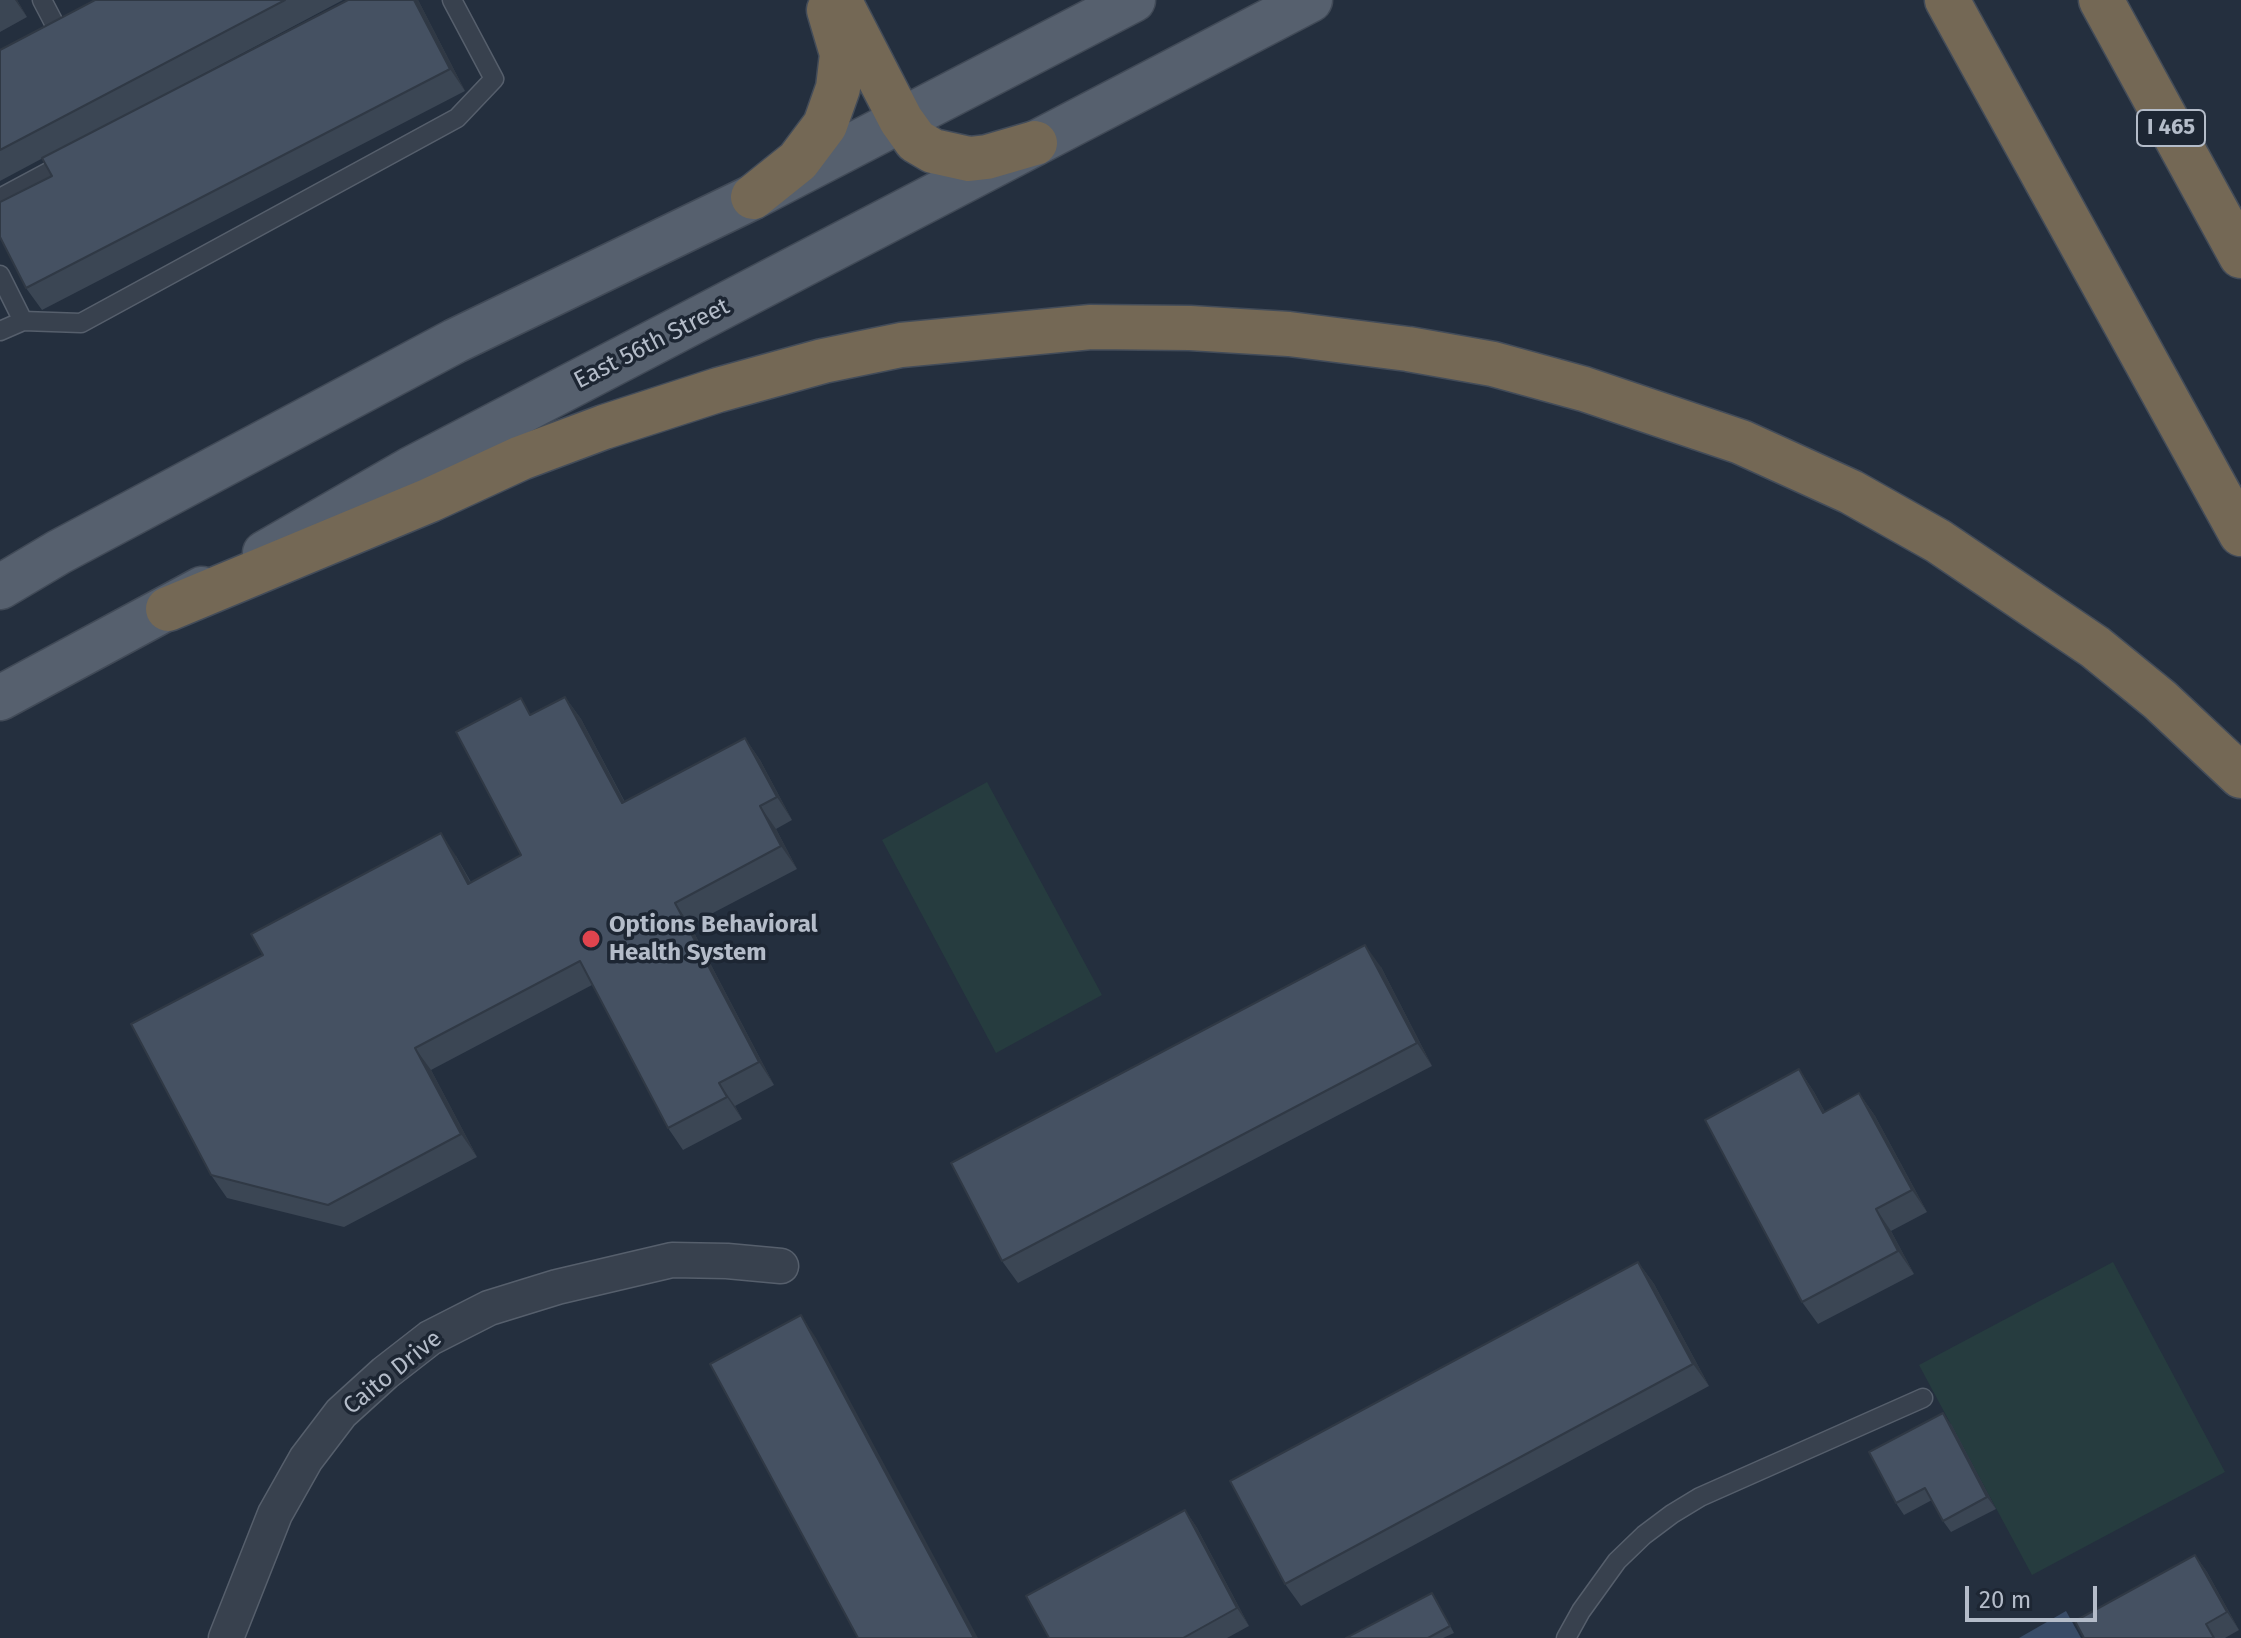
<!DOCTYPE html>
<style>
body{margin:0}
#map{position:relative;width:2241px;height:1638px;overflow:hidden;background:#242f3e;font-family:"Fira Sans",sans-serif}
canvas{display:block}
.scale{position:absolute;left:1965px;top:1586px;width:132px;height:36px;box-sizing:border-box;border:4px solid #b4bcc9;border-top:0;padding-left:10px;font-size:24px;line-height:28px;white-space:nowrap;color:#b4bcc9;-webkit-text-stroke:6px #1d2633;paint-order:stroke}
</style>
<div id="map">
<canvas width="2241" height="1638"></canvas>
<div class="scale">20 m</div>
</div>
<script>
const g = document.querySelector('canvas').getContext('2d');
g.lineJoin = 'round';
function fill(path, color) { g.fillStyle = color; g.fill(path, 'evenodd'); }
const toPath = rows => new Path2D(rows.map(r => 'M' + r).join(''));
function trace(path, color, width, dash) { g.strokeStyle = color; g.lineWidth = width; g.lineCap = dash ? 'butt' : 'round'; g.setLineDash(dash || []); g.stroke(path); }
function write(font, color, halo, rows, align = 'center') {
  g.font = font + ' "Fira Sans",sans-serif'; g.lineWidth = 7; g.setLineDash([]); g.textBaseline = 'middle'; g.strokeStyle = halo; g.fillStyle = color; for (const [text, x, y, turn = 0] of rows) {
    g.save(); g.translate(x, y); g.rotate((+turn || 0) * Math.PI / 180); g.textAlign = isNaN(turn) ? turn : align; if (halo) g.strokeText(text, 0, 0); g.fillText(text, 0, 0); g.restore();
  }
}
const green = toPath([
 [987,782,1102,995,996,1053,882,840],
 [2113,1262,2225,1472,2032,1575,1919,1365]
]);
const water = toPath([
 [2066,1611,2081,1638,2019,1638]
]);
const service = toPath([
 [42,0,54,23],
 [0,198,69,161],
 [0,275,23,321],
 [0,331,23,321,81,323,457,118,494,79,452,0],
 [1566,1638,1581,1611,1617,1561,1644,1535,1672,1514,1700,1497,1923,1398]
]);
const minor = toPath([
 [226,1638,275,1514,306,1459,341,1413,385,1373,430,1338,489,1308,557,1287,672,1260,727,1261,781,1266]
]);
const primary = toPath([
 [265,553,411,469,1310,0],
 [0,587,59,552,455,341,753,197,1133,0],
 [0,698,202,589]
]);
const motorway = toPath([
 [839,0,901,120,916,141,933,151,969,159,987,157,1035,143],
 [1947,0,2241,534],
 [2101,0,2241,256],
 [753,197,798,161,825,125,838,88,842,54,829,10],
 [168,609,430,500,521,458,604,427,718,390,823,361,901,345,1091,327,1190,328,1289,334,1408,349,1493,364,1584,389,1741,442,1851,492,1938,541,2095,647,2160,700,2241,776]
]);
const wall = toPath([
 [0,0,17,0,27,17,0,32],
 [95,0,343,0,128,114,348,0,418,0,465,91,42,310,26,288,52,176,43,158,0,181,0,50],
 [565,697,581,719,625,802,745,738,760,760,792,820,776,829,797,869,690,925,774,1085,735,1106,742,1119,683,1150,668,1128,592,985,431,1070,477,1157,344,1227,227,1198,211,1175,456,856,471,882,521,855,532,714],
 [1381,967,1432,1066,1018,1283,1002,1261],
 [1799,1069,1814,1092,1825,1112,1859,1093,1875,1116,1927,1212,1891,1231,1914,1274,1818,1324,1802,1302],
 [1638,1262,1654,1284,1709,1386,1301,1606,1285,1584],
 [1951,1424,1996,1509,1951,1532,1943,1521,1932,1500,1904,1515,1896,1503],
 [1185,1510,1197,1528,1249,1626,1227,1638,1049,1638],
 [2195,1555,2207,1572,2239,1630,2225,1638,2084,1638],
 [1436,1599,1454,1633,1443,1638,1346,1638]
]);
const shadedWall = toPath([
 [15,0,17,0,27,17],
 [414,0,418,0,465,91,450,69],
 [565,697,581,719,637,826,622,803],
 [745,738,760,760,792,820,777,797],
 [760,806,776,829,797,869,781,846],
 [441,833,456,856,483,906,468,884],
 [675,903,690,925,774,1085,759,1062],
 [1365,945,1381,967,1432,1066,1417,1043],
 [415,1048,431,1070,477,1157,461,1134],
 [1799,1069,1814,1092,1838,1135,1823,1113],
 [719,1083,735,1106,742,1119,727,1097],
 [1859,1093,1875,1116,1927,1212,1912,1190],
 [1876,1209,1891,1231,1914,1274,1898,1251],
 [1638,1262,1654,1284,1709,1386,1693,1364],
 [801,1315,816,1338,978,1638,974,1638],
 [1943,1413,1951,1424,1996,1509,1987,1497],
 [1185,1510,1197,1528,1249,1626,1237,1608],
 [2195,1555,2207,1572,2239,1630,2227,1612]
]);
const building = toPath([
 [95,0,285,0,0,150,0,50,95,0],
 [348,0,414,0,450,69,26,288,0,237,0,202,52,176,42,158,348,0],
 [565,697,622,803,745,738,777,797,760,806,781,846,675,903,759,1062,719,1083,727,1097,668,1128,580,961,415,1048,461,1134,328,1205,211,1175,131,1024,263,955,251,934,441,833,468,884,521,855,456,732,521,698,530,715,565,697],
 [1365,945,1417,1043,1002,1261,951,1163,1365,945],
 [1799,1069,1823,1113,1859,1093,1912,1190,1876,1209,1898,1251,1802,1302,1705,1120,1799,1069],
 [1638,1262,1693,1364,1285,1584,1230,1481,1638,1262],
 [801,1315,974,1638,858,1638,710,1364,801,1315],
 [1943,1413,1987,1497,1943,1521,1925,1488,1896,1503,1869,1452,1943,1413],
 [1185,1510,1237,1608,1183,1638,1049,1638,1026,1596,1185,1510],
 [2195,1555,2227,1612,2206,1624,2214,1638,2084,1638,2075,1621,2195,1555],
 [1432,1593,1450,1626,1428,1638,1346,1638,1432,1593]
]);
const markers = [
 [591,939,10,"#e0444e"]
];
const shields = [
 [2171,128,68]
];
const shieldNames = [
 ["I 465",2171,128]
];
const streetNames = [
 ["East 56th Street",652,344,-27],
 ["Caito Drive",393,1373,-39]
];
const poiNames = [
 ["Options Behavioral",609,925],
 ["Health System",609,953]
];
fill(green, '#263c3f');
fill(water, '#394c67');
trace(service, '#565f6c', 21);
trace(minor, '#565f6c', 37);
trace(primary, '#414a57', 47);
trace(motorway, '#434c59', 47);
trace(service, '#38414e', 18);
trace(minor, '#38414e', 34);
trace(primary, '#56606e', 44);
trace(motorway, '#746855', 44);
fill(wall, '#3b4654');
fill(shadedWall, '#303945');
fill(building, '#455162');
trace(building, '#303945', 2);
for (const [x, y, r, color] of markers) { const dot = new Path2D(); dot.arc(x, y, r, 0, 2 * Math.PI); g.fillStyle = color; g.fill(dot); trace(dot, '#1d2633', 3); }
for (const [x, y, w] of shields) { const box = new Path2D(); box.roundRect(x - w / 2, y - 18, w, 36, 6); g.fillStyle = '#1d2633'; g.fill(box); trace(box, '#b4bcc9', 2); }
write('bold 22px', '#b4bcc9', null, shieldNames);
write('24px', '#b4bcc9', '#1d2633', streetNames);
write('bold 24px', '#b4bcc9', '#1d2633', poiNames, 'left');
</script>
